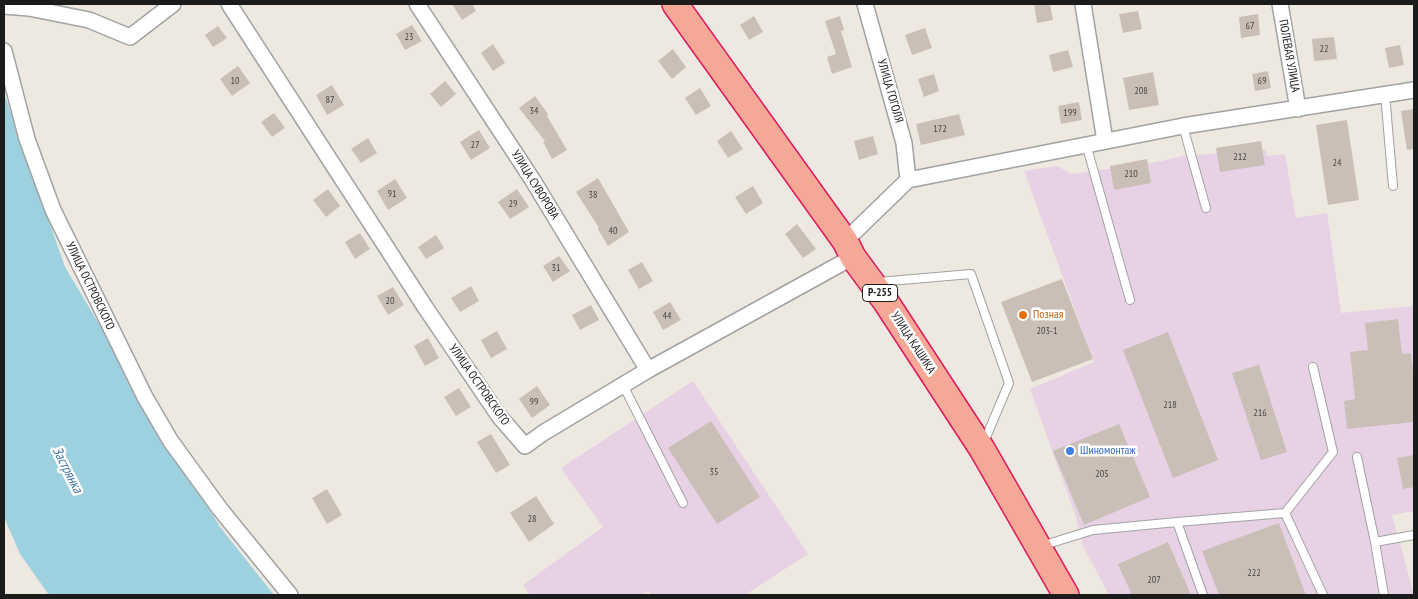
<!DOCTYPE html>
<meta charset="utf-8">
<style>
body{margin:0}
#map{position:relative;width:1418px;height:599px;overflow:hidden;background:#eee9e0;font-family:"PT Sans Narrow",sans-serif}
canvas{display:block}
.frame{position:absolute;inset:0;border:5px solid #1b1b1b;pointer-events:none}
</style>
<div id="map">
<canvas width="1418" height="599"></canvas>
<div class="frame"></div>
</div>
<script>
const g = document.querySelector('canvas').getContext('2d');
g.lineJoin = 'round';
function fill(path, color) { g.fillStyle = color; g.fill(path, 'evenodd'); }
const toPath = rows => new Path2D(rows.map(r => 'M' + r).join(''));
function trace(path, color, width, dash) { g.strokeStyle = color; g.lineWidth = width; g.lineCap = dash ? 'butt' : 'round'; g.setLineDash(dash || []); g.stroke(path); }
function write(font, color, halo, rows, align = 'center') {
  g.font = font + ' "PT Sans Narrow",sans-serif'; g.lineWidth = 5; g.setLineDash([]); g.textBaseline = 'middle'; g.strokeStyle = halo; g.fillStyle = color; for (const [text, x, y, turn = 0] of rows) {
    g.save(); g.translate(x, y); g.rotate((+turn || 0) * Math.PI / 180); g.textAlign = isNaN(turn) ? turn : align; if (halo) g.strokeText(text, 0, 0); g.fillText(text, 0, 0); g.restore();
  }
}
const industrial = toPath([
 [1265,150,1267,156,1285,154,1296,218,1327,213,1341,313,1414,306,1414,511,1392,515,1414,595,1109,595,1083,546,1076,517,1030,389,1094,362,1024,171,1057,166,1072,174,1152,163,1184,156],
 [693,381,808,554,745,595,651,595,648,591,642,595,530,595,523,585,603,527,561,468]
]);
const water = toPath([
 [4,93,65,267,220,527,274,595,49,595,20,554,4,517]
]);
const building = toPath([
 [452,4,472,4,476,11,462,20],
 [1034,4,1050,4,1053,20,1037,23],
 [1138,11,1142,29,1123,33,1119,14],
 [1258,14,1260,35,1241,38,1239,17],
 [754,16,763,32,749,40,740,25],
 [840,16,844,30,841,31,852,67,832,74,827,57,836,54,825,21],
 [412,25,422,41,405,50,396,34],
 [218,26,227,38,213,47,205,35],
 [925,28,932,48,912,55,905,35],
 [1334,37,1337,59,1314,61,1312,39],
 [493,44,505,63,493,71,481,53],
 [1400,45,1404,65,1389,68,1385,48],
 [673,49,686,67,672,79,658,61],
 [1068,50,1073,67,1053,72,1049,55],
 [238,66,250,83,232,96,220,79],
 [1268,71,1271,88,1255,91,1252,74],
 [1153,72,1159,105,1129,110,1123,78],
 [934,74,939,91,924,97,918,79],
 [445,81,456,94,441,107,430,94],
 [332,85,344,105,327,115,316,95],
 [700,88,711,106,696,115,685,98],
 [535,96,548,114,547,116,567,150,552,159,543,142,545,141,519,108],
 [1079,102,1082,120,1061,124,1058,106],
 [1414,109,1414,149,1407,150,1401,111],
 [274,113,285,128,272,137,261,122],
 [959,114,965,135,921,145,916,124],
 [1347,120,1359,200,1328,205,1316,125],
 [479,130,490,148,471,160,460,142],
 [731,131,743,149,728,158,717,141],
 [873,136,878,154,859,160,854,141],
 [368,138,377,153,361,163,351,149],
 [1261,141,1265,165,1220,172,1216,148],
 [1147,159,1151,183,1114,190,1110,166],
 [598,178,629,232,608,246,598,229,599,228,576,192],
 [395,179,407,198,388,210,377,191],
 [753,186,763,203,746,214,735,197],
 [328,189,340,206,326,217,313,200],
 [517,189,529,207,510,219,498,202],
 [797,224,816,249,803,258,785,234],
 [360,233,370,249,355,259,345,242],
 [436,235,444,248,426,259,418,247],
 [559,256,570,271,553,282,543,266],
 [642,262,653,281,639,289,628,270],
 [1062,279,1093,359,1032,382,1001,302],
 [471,286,479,301,460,312,451,298],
 [393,287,404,305,388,315,377,296],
 [670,302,681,320,663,330,653,312],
 [591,305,599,320,580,330,572,315],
 [1398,319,1402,354,1411,353,1414,381,1414,422,1347,429,1344,401,1355,399,1350,352,1368,350,1365,323],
 [497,331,507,349,491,358,481,340],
 [1168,332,1218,460,1173,478,1123,350],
 [428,338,439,358,425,366,414,346],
 [1259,365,1287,452,1261,460,1232,373],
 [537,386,550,405,532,418,519,399],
 [459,388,471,407,456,416,444,397],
 [711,421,760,497,717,524,668,448],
 [1119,424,1150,497,1084,525,1053,451],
 [491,434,510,465,496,473,477,442],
 [1414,455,1414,487,1403,489,1397,458],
 [327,489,342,515,327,524,312,498],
 [536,496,554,524,529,542,510,513],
 [1279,523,1306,595,1219,595,1202,551],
 [1168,542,1191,595,1132,595,1118,564]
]);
const service = toPath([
 [1385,94,1393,186],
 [1183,126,1206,208],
 [1086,144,1130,300],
 [878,282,971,274,1009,383,984,442],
 [623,385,683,503],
 [1357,457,1375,542],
 [1285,513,1333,452,1313,367],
 [1177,522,1285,513,1323,595],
 [1041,546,1093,530,1177,522,1203,595],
 [1384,595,1375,542,1414,535]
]);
const minor = toPath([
 [229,4,425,307,499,416,525,446,543,433,648,370,853,257],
 [417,4,532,179,648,370],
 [865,4,904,143,908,180],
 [1083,4,1105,141],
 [1280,4,1298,109],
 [4,6,29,8,89,20,130,37,173,4],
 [4,51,27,139,53,210,145,397,170,440,220,509,290,595],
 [845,241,908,180,1183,126,1414,90]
]);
const trunk = toPath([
 [675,4,845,241,853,257,886,302,982,449,1066,595]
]);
const markers = [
 [1023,315,5,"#e8710a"],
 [1070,451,5,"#3f7fe0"]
];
const numberNames = [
 ["67",1250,26],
 ["23",409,37],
 ["22",1324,49],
 ["10",235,81],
 ["69",1262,81],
 ["208",1141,91],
 ["87",330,100],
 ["34",534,111],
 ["199",1070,113],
 ["172",940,129],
 ["27",475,145],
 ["212",1240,157],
 ["24",1337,163],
 ["210",1131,174],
 ["91",392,194],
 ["38",593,195],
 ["29",513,204],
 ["40",613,231],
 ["31",556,268],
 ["20",390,301],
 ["44",667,316],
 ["203-1",1047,331],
 ["99",534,402],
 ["218",1170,405],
 ["216",1260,413],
 ["35",714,472],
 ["205",1102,474],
 ["28",532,519],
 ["222",1254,573],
 ["207",1154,580]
];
const shields = [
 [880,293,35]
];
const shieldNames = [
 ["Р-255",880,293]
];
const streetNames = [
 ["ПОЛЕВАЯ УЛИЦА",1289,56,80],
 ["УЛИЦА ГОГОЛЯ",890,91,74],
 ["УЛИЦА СУВОРОВА",535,185,58],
 ["УЛИЦА ОСТРОВСКОГО",90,286,64],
 ["УЛИЦА КАШИКА",913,343,57],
 ["УЛИЦА ОСТРОВСКОГО",479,385,55]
];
const foodNames = [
 ["Позная",1033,315]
];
const shopNames = [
 ["Шиномонтаж",1080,451]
];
const waterNames = [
 ["Застрянка",67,470,63]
];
fill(industrial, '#e7d1e4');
fill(water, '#9dd1df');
fill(building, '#cabfb6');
trace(service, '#a2a2a2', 10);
trace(minor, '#a2a2a2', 18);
trace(trunk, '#e01860', 28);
trace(service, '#fff', 8);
trace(minor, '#fff', 15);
trace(trunk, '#f5a896', 25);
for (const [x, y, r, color] of markers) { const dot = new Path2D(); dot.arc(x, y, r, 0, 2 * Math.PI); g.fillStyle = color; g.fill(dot); trace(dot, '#fff', 2); }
write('10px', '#474442', null, numberNames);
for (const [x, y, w] of shields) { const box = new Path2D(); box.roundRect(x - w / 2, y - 8.5, w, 17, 4); g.fillStyle = '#fff'; g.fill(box); trace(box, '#1b1b1b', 1); }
write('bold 11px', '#1b1b1b', null, shieldNames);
write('12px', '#1b1b1b', '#fff', streetNames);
write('12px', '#c56008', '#fff', foodNames, 'left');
write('12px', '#366cbe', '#fff', shopNames, 'left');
write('italic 14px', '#4076a8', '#fff', waterNames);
</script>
